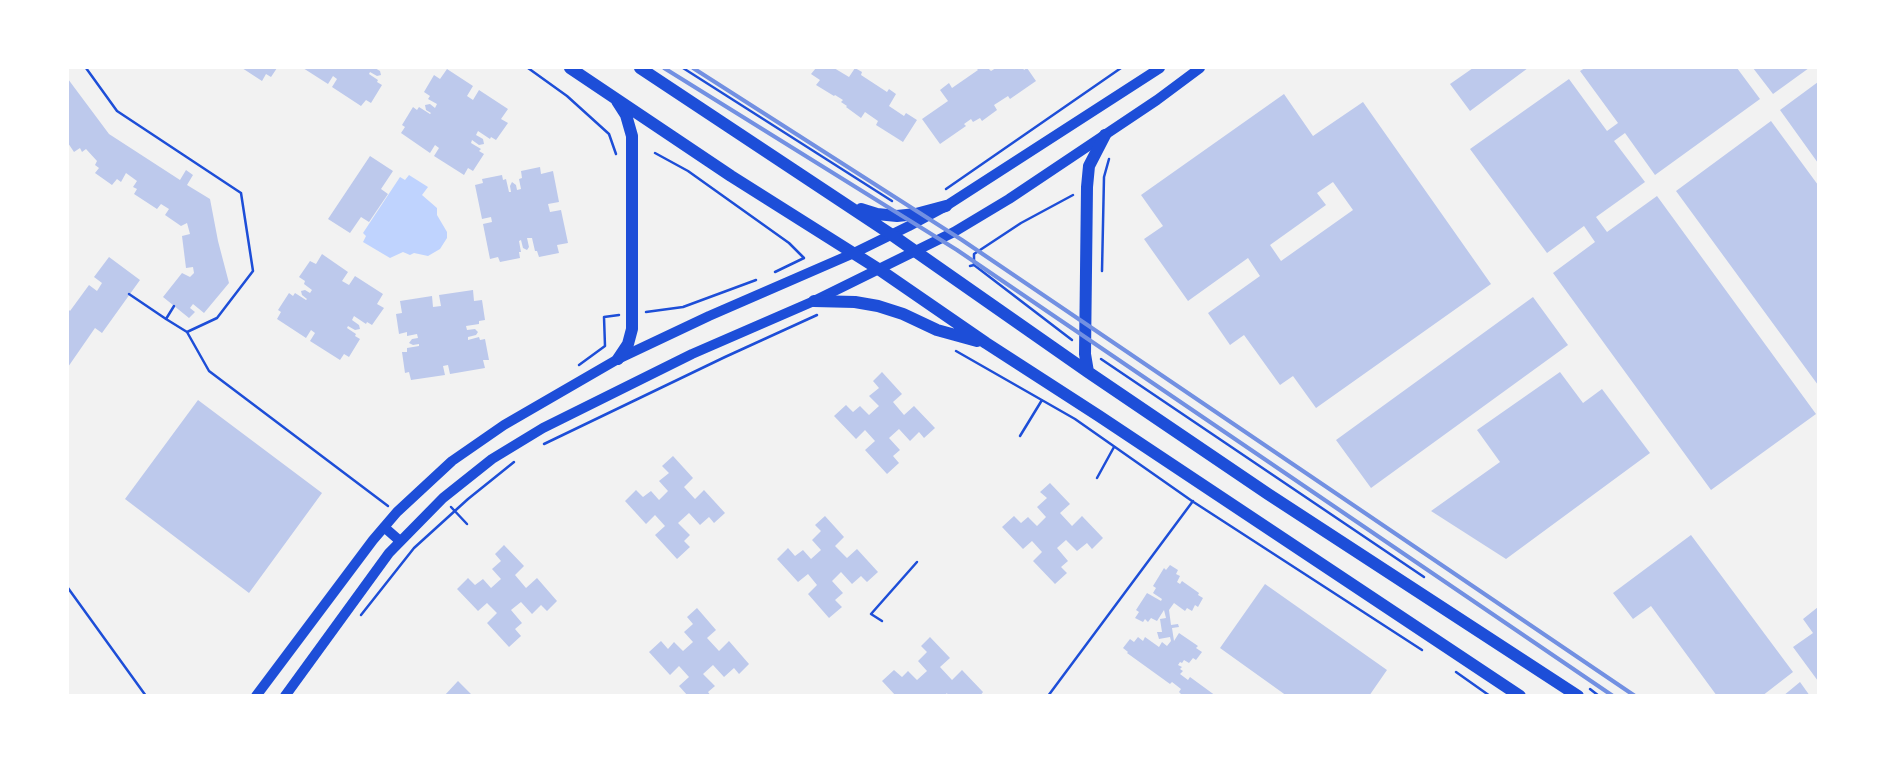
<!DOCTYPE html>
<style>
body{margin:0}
#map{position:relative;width:1886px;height:763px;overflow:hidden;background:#f2f2f2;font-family:"Varela Round",sans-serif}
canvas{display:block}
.frame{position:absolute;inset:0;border:69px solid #fff;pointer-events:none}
</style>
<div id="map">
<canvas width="1886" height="763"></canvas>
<div class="frame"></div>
</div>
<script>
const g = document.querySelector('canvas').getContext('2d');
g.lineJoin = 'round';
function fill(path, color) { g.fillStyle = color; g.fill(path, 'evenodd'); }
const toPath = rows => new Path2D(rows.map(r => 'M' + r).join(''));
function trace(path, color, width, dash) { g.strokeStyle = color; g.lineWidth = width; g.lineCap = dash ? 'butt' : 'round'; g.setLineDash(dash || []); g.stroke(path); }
const water = toPath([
 [409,175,428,187,422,195,437,208,437,215,447,232,447,238,440,249,428,256,414,253,410,255,403,252,390,258,363,242,366,236,363,233,400,177,405,180]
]);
const building = toPath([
 [242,68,277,68,271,77,266,74,262,81],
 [303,68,375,68,380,71,381,75,377,76,370,72,369,74,378,80,377,82,382,85,371,103,366,100,361,106,332,87,337,79,333,76,328,84],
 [816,68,834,68,849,77,855,68,862,72,861,75,887,92,889,89,896,94,889,106,904,116,906,113,917,120,903,142,876,125,878,121,865,112,861,118,846,107,847,106,841,102,843,100,835,95,834,96,816,85,820,80,811,74],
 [976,68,988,68,991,71,996,68,1023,68,1024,70,1027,68,1036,81,1010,99,1008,96,994,105,997,110,982,121,980,118,973,122,971,119,964,124,966,126,940,144,922,119,948,101,940,90,949,83,952,88,978,70],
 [1473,68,1528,68,1470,111,1450,84],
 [1585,68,1737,68,1760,99,1655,175,1625,133,1614,141,1645,182,1596,217,1607,232,1657,196,1816,414,1711,490,1553,273,1595,242,1584,226,1547,253,1470,149,1569,79,1607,131,1618,123,1580,71],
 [1753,68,1809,68,1773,94],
 [447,69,473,86,467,96,473,100,479,90,508,109,501,119,508,123,496,140,491,137,490,139,478,131,476,135,483,139,484,144,479,145,472,140,471,143,481,149,479,151,484,154,473,171,468,168,464,175,434,156,439,148,435,145,430,153,401,133,405,127,402,125,413,107,417,110,419,107,430,114,431,113,426,110,425,105,430,104,435,108,437,104,428,99,430,96,424,92,434,75,440,79],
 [68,79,109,134,180,180,186,170,193,175,187,185,210,199,218,241,229,283,204,313,193,304,190,308,195,312,189,318,163,297,182,273,190,277,194,273,193,267,186,268,182,236,190,234,187,223,181,226,165,215,169,209,161,204,157,209,134,194,137,189,133,187,137,181,126,173,121,182,117,179,112,185,95,173,99,168,95,165,97,161,86,149,82,152,80,148,74,152,68,143],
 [1818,82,1818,163,1780,110],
 [1284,94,1313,136,1363,102,1491,284,1316,408,1293,376,1280,385,1244,335,1230,345,1208,313,1260,276,1248,258,1188,301,1144,239,1163,226,1141,195],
 [1333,182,1353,210,1281,261,1270,245,1326,205,1317,193],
 [1771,121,1818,185,1818,385,1676,191],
 [370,156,393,171,381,189,388,194,369,222,361,217,350,233,328,219],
 [540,167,541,174,553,171,559,202,548,204,550,212,561,210,568,243,557,245,559,253,539,257,537,251,535,251,532,238,527,238,529,247,527,250,523,248,521,240,519,241,521,252,519,252,520,258,500,262,498,257,490,259,483,224,492,222,491,217,482,219,475,185,483,183,482,179,502,175,503,180,506,179,509,192,511,192,510,186,512,182,516,185,517,190,521,189,519,179,522,178,521,171],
 [322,254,348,272,342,281,349,285,355,276,383,294,377,304,384,308,372,325,367,322,366,324,354,316,352,320,359,325,360,329,355,330,348,326,347,328,356,334,355,336,360,339,349,357,344,354,340,360,310,341,315,333,311,330,306,338,277,319,281,312,278,310,289,293,293,296,295,293,306,300,307,299,302,295,301,291,305,290,310,293,312,290,304,284,305,281,299,277,310,261,316,264],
 [109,257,140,280,102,333,95,328,68,367,68,309,70,311,89,285,97,291,102,283,94,277],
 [473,290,474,301,482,300,485,320,479,321,479,324,466,326,467,330,475,329,478,332,476,335,468,337,468,340,479,337,480,340,485,339,489,360,483,360,485,368,450,374,448,365,443,366,445,375,411,380,409,372,405,373,402,352,407,352,407,348,419,346,419,344,413,345,409,343,412,339,418,338,417,334,407,336,407,332,399,334,396,314,402,313,400,301,432,296,433,307,441,306,439,295],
 [1533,297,1568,345,1371,488,1336,440],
 [882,372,902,394,893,402,904,415,914,406,935,428,924,438,919,432,910,441,899,429,889,438,900,450,893,456,899,463,887,474,865,450,875,441,865,430,856,439,834,416,846,405,853,412,860,406,869,415,879,406,869,396,879,388,873,381],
 [1560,372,1583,403,1602,389,1650,453,1506,559,1431,511,1500,462,1477,430],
 [198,400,322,493,249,593,125,499],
 [673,456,693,478,684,487,695,499,704,490,725,513,714,523,709,517,700,525,689,513,678,523,690,535,684,541,690,547,677,559,655,535,665,526,655,515,646,524,625,501,636,490,643,497,651,491,659,500,668,491,659,481,669,473,662,466],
 [1050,483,1070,504,1060,513,1072,526,1082,516,1103,538,1092,549,1087,543,1077,551,1066,540,1057,548,1068,561,1061,567,1067,573,1055,584,1033,561,1042,552,1032,541,1023,549,1002,527,1014,516,1021,523,1028,517,1037,526,1046,517,1037,507,1047,498,1040,492],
 [825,516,844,537,835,546,847,558,857,549,878,572,867,582,861,576,852,584,841,572,832,581,843,593,835,600,842,607,829,618,808,594,817,585,808,574,798,582,777,559,788,548,795,556,803,550,811,559,821,550,812,540,821,531,815,525],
 [1691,535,1793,672,1762,696,1717,696,1651,606,1633,619,1613,593],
 [504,545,524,566,515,575,526,588,537,578,557,601,547,611,541,605,532,614,521,602,511,610,522,623,515,629,521,636,509,647,487,623,497,613,487,603,478,611,457,589,468,578,475,585,483,579,491,588,501,579,492,569,501,561,495,554],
 [1170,565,1178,570,1176,574,1180,576,1177,582,1180,584,1182,581,1199,593,1198,595,1203,598,1198,607,1195,605,1192,611,1187,608,1185,611,1174,603,1169,610,1171,625,1178,624,1179,627,1172,628,1174,641,1179,633,1198,646,1196,648,1202,652,1196,660,1193,658,1189,663,1184,660,1182,663,1180,662,1178,665,1182,667,1180,669,1183,671,1180,674,1188,680,1190,677,1216,696,1183,696,1179,692,1181,689,1172,682,1170,684,1127,653,1128,652,1123,648,1130,639,1134,642,1138,637,1143,641,1145,637,1159,647,1162,642,1167,646,1171,641,1170,637,1159,639,1157,632,1162,632,1160,619,1166,618,1164,610,1157,621,1151,618,1148,622,1145,619,1143,622,1135,618,1139,612,1136,610,1147,593,1161,601,1162,599,1153,593,1156,588,1153,586,1164,568,1166,570],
 [1265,584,1387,670,1369,696,1287,696,1220,648],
 [1818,607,1818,681,1793,647,1813,633,1803,619],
 [697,608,716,630,707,638,719,651,729,641,749,664,739,674,734,668,724,677,713,665,703,674,715,686,708,692,711,696,688,696,679,686,689,677,679,666,670,675,649,652,661,641,668,649,674,642,683,651,693,642,684,632,693,624,687,617],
 [930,637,950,658,940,667,952,680,962,670,983,692,980,696,948,696,947,693,944,696,896,696,882,681,894,670,902,677,908,671,917,680,927,671,918,661,927,652,921,646],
 [458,681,473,696,444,696],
 [1800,682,1810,696,1783,696]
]);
const path = toPath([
 [86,68,117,111,241,193,253,271,217,318,187,332],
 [528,68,567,96,609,134,616,154],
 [683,68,892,201],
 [655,153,688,171,789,243,804,258,775,272],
 [946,189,1121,68],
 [974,265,974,254,1021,223,1073,195],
 [970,266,974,265,1072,340],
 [1102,271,1104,177,1109,159],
 [129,294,166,319,174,306],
 [646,312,683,307,756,280],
 [166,319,187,332,209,371,388,506],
 [956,351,1075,419,1192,501,1422,650],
 [1101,359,1424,577],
 [579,365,605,346,604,317,619,315],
 [1020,436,1042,400],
 [544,444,725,357,817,315],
 [1097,478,1114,447],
 [451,507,467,524],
 [68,588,146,696],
 [361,615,414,548,468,499,514,462],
 [882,621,871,614,917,562],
 [1456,672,1490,696],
 [1590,689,1599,696],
 [1048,696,1193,501]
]);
const secondary = toPath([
 [384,527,400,541],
 [256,696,373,540,397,512,452,461,504,425,618,359,709,316,854,253,909,226,946,206,1160,68],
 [285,696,389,553,443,498,492,459,543,428,692,354,814,301,954,232,1009,199,1157,100,1200,68]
]);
const primary = toPath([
 [570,68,731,176,880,270,986,343,1099,416,1520,696],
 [640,68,892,235,1088,372,1268,494,1578,696],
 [617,101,626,115,632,136,632,329,628,344,618,359],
 [861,209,877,214,897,216,916,214,946,206],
 [814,301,855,302,878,306,903,314,937,330,977,341],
 [1088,372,1085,354,1087,187,1089,166,1105,135]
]);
const rail = toPath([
 [664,68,957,250,1613,696],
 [693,68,962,240,1635,696]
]);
fill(water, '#bfd3fe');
fill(building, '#bdc9ec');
trace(path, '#1d4ed8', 2.5);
trace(secondary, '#1d4ed8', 10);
trace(primary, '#1d4ed8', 12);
trace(rail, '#7290e2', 4);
</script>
